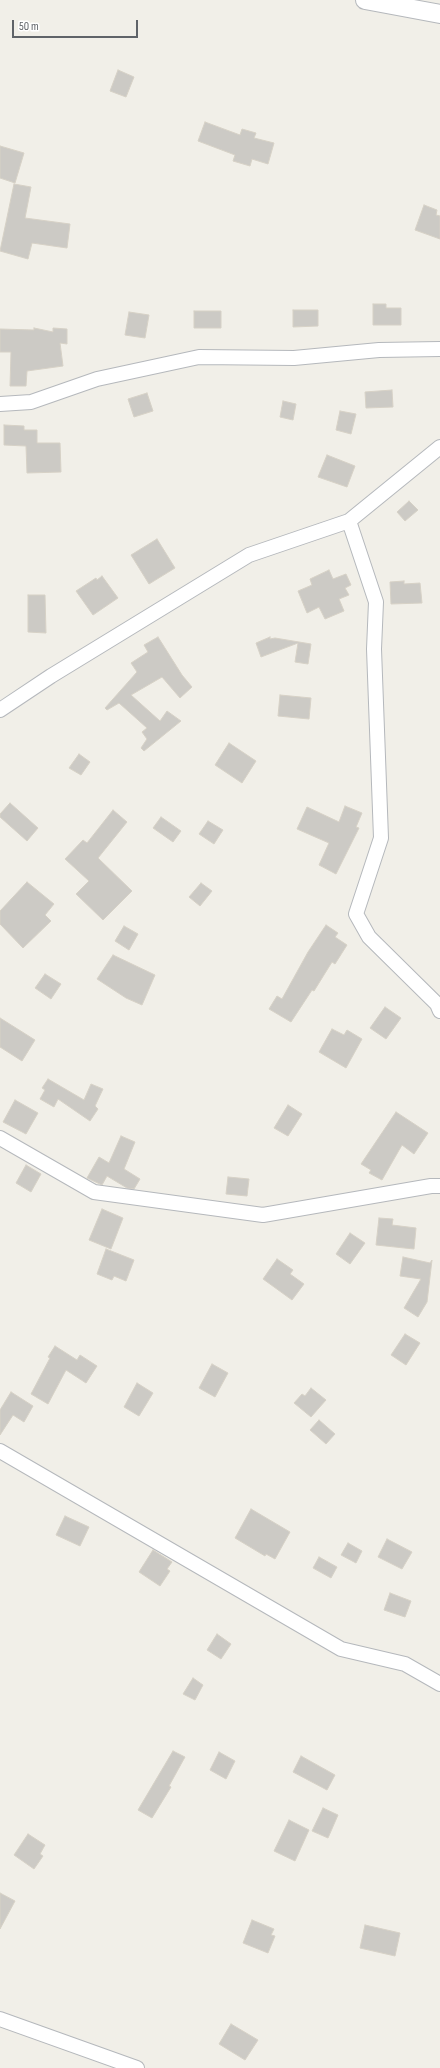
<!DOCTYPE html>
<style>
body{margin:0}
#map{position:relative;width:440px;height:2068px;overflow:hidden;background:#f1efe8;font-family:"Sofia Sans Condensed",sans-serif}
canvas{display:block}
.scale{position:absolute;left:12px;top:20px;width:126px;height:18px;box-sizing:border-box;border:2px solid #5f6368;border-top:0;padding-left:5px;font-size:12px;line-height:14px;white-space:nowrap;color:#5f6368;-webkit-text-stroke:3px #fff;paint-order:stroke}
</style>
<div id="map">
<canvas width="440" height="2068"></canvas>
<div class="scale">50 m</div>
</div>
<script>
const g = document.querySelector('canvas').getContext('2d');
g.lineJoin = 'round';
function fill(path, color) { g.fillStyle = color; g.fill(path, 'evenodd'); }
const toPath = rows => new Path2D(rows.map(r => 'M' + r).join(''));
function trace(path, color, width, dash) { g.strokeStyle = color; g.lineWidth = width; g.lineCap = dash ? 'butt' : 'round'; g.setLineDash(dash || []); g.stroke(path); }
const building = toPath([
 [118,70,134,77,126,97,110,91,118,70],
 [205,122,240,135,242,129,256,133,254,138,274,143,268,164,252,159,250,166,233,161,235,155,198,141,205,122],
 [0,146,24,153,15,183,0,178,0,146],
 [14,184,31,187,25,218,70,224,67,248,32,243,28,259,0,251,14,184],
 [424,205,437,210,436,215,440,216,440,239,415,230,424,205],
 [373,304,386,304,386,308,401,308,401,325,373,325,373,304],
 [293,310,318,310,318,326,293,327,293,310],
 [194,311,221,311,221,328,194,328,194,311],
 [129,312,149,315,145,338,125,335,129,312],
 [34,328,53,332,53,328,67,329,67,344,60,343,63,366,27,371,26,386,10,386,11,352,0,352,0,329,34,330,34,328],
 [392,390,393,407,366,408,365,392,392,390],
 [147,393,153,411,134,417,128,399,147,393],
 [283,401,296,404,293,420,280,417,283,401],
 [340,411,356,414,351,434,336,430,340,411],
 [4,425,24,426,24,430,37,430,37,443,60,443,61,472,27,473,26,446,4,445,4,425],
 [327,455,355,466,347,487,318,477,327,455],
 [409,501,418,510,405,521,397,512,409,501],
 [157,539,175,568,149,584,131,555,157,539],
 [329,570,333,579,346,574,351,585,345,588,349,595,339,599,344,611,325,619,319,607,307,613,298,591,312,585,310,579,329,570],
 [102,576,118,598,93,615,76,591,96,578,97,580,102,576],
 [404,581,404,584,420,583,422,603,391,604,390,582,404,581],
 [28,595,45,595,46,633,28,632,28,595],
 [158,637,182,675,192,687,180,698,162,677,131,695,160,721,167,711,181,721,144,751,141,748,147,739,142,732,147,728,119,703,107,710,105,708,137,672,131,663,148,652,144,645,158,637],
 [270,637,270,639,275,638,311,644,308,664,295,662,298,643,261,657,256,643,270,637],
 [280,695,311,698,309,719,278,716,280,695],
 [229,743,256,761,242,783,215,765,229,743],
 [79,754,90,762,81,775,69,768,79,754],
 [10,803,38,828,27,841,0,817,0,814,10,803],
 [345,806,362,813,356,827,359,828,336,874,319,865,329,843,297,829,307,807,339,822,345,806],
 [113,810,127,822,98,858,132,891,103,920,76,894,89,881,65,859,83,840,87,843,113,810],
 [161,817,181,831,173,842,153,828,161,817],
 [208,821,223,830,214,844,199,834,208,821],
 [27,882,54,904,45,915,51,921,23,948,0,924,0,911,27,882],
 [201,883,212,891,200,906,189,897,201,883],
 [326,925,338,933,335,937,347,945,335,964,332,962,314,991,312,990,291,1022,269,1009,277,996,282,999,308,952,326,925],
 [124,926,138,934,129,950,115,941,124,926],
 [113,955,155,975,142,1005,126,998,97,979,113,955],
 [45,974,61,984,51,999,35,988,45,974],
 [385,1007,401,1018,386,1039,370,1028,385,1007],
 [0,1018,35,1040,22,1061,0,1047,0,1018],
 [332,1029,344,1035,347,1030,362,1039,346,1068,319,1052,332,1029],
 [48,1079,84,1100,91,1084,103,1089,95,1106,98,1109,90,1121,58,1099,54,1107,40,1099,45,1090,42,1088,48,1079],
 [15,1100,38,1113,26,1134,3,1122,15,1100],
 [288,1105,302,1114,288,1136,274,1128,288,1105],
 [396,1112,428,1133,414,1154,402,1145,382,1180,369,1173,371,1170,361,1164,396,1112],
 [121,1136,135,1142,124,1169,140,1179,134,1189,127,1188,107,1176,102,1185,87,1178,99,1157,109,1163,121,1136],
 [26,1165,41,1174,31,1192,16,1183,26,1165],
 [228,1177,249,1179,247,1196,226,1194,228,1177],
 [102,1209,123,1218,111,1249,89,1240,102,1209],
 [379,1218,393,1219,392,1225,416,1228,414,1249,376,1245,379,1218],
 [350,1233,365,1243,350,1264,336,1254,350,1233],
 [106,1249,134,1260,126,1281,114,1276,112,1280,97,1274,106,1249],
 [403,1257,430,1263,432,1260,427,1302,418,1317,404,1308,421,1279,400,1276,403,1257],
 [277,1259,293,1270,290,1274,304,1284,292,1300,263,1279,277,1259],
 [405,1334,420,1343,406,1365,391,1355,405,1334],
 [55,1346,77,1360,80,1355,97,1366,86,1383,66,1370,48,1404,31,1394,50,1358,48,1357,55,1346],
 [212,1364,228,1373,215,1397,199,1388,212,1364],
 [137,1383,153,1393,139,1416,124,1407,137,1383],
 [311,1388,326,1400,311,1417,294,1403,302,1394,305,1396,311,1388],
 [11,1392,33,1406,24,1422,13,1415,0,1435,0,1410,11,1392],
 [319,1420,335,1434,326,1444,310,1430,319,1420],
 [251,1509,290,1532,275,1559,266,1554,265,1556,235,1538,251,1509],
 [65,1516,89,1527,80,1546,56,1535,65,1516],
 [387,1539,412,1552,402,1569,378,1557,387,1539],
 [348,1543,362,1551,356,1563,341,1555,348,1543],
 [153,1550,172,1562,167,1569,170,1571,160,1586,139,1572,153,1550],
 [319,1557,337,1567,331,1578,313,1568,319,1557],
 [390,1593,411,1601,405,1617,384,1610,390,1593],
 [217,1634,231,1644,221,1659,207,1650,217,1634],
 [193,1678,203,1685,195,1700,183,1694,193,1678],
 [173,1751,185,1757,169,1786,171,1787,152,1818,138,1810,173,1751],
 [219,1752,235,1761,226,1779,210,1770,219,1752],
 [301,1756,335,1775,327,1790,293,1772,301,1756],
 [323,1808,338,1815,328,1838,312,1831,323,1808],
 [289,1820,309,1830,295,1861,274,1851,289,1820],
 [28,1834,45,1845,40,1854,43,1856,34,1869,14,1855,28,1834],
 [0,1893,15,1901,0,1929,0,1893],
 [252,1920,274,1929,271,1935,275,1936,268,1953,243,1943,252,1920],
 [365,1925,400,1933,395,1956,360,1948,365,1925],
 [231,2024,258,2040,245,2060,219,2044,231,2024]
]);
const minor = toPath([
 [0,404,31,402,97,379,199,357,294,358,379,350,440,349],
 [440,447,349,521,376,602,374,649,381,838,356,914,369,937,437,1004,440,1011],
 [0,710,51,676,249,555,349,521],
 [0,1138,94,1192,263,1215,431,1186,440,1186],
 [0,1451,341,1649,405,1664,440,1684],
 [0,2019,137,2068]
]);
const tertiary = toPath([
 [365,0,440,14]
]);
fill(building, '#cccac5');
trace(building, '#d6d1c6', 1);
trace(minor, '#b5b8bc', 16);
trace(tertiary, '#b5b8bc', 20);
trace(minor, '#fff', 14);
trace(tertiary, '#fff', 18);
</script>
